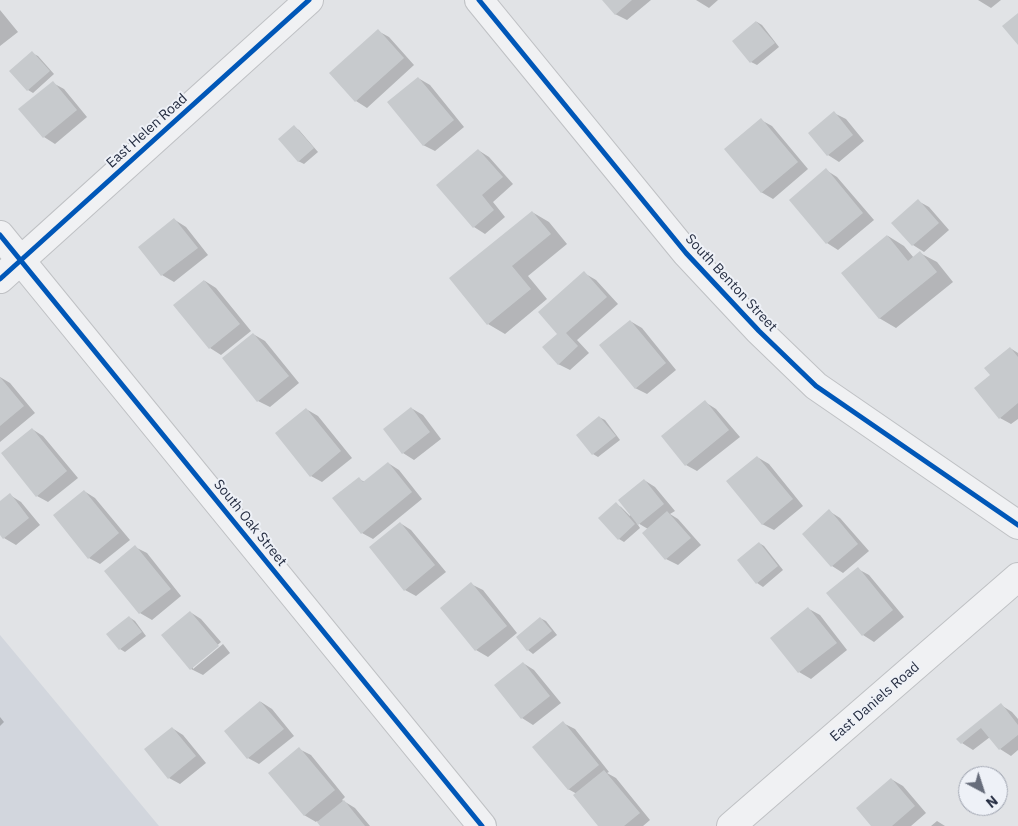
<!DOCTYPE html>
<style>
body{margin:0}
#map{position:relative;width:1018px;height:826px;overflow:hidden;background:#e1e3e6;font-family:"IBM Plex Sans",sans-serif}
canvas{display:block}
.north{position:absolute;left:958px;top:766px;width:50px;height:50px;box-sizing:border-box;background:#eef1f7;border:1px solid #9ea3af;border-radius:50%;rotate:140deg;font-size:14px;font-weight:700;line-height:20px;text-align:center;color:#262e42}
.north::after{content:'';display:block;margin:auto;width:18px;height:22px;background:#676d7b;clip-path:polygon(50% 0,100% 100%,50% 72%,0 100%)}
</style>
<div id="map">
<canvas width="1018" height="826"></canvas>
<div class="north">N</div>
</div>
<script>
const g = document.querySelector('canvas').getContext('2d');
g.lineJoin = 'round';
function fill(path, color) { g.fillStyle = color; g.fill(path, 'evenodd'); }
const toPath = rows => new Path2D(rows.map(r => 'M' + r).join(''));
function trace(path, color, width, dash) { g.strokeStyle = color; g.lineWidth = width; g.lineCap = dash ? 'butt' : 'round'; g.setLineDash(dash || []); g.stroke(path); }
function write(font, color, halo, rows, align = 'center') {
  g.font = font + ' "IBM Plex Sans",sans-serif'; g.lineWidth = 4; g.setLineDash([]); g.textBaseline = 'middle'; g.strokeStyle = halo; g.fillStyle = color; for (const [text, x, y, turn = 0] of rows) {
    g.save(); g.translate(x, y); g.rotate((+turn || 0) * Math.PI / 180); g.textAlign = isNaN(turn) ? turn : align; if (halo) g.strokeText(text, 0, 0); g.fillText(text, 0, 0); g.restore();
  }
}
const built = toPath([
 [0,635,159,826,0,826]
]);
const shadow = toPath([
 [604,0,651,0,627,20,615,14],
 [696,0,718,0,709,8],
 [978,0,1001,0,991,8],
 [0,10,18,32,0,46],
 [757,22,762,25,779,47,757,65,751,62,734,41],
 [378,31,389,37,414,65,367,108,356,101],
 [32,53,38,56,54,74,33,93,28,90],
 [418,78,430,85,464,127,435,151,423,145],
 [53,83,64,89,87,117,55,144,44,137],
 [834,113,846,119,864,141,839,162,828,155],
 [761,120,772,126,808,169,773,199,761,192],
 [294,127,299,130,318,152,304,164,298,161],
 [478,150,489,157,513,184,493,202,505,217,485,234,474,227,438,185],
 [826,170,837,177,874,220,838,250,827,243],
 [918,201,929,207,949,230,924,252,913,245,893,223],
 [532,212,549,222,567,244,528,276,547,299,505,334,488,324],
 [175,220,186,227,208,255,174,282,162,275,140,247],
 [888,236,904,246,914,258,920,253,937,262,953,282,896,328,879,318],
 [584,273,596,280,618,304,577,340,589,353,570,370,558,364,559,334],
 [205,281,216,288,251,331,221,355,210,348],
 [630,321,642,328,676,370,647,394,635,388],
 [253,334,265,341,299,383,270,407,258,401],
 [1010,348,1018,353,1018,419,1011,424,1000,418,992,375],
 [0,377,10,383,35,413,0,442],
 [705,402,716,409,740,437,697,471,686,465],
 [411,408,423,415,441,439,414,460,403,453],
 [306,409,318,416,352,458,322,482,311,476],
 [599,417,605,420,620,440,598,457,593,454],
 [32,429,43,436,78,478,48,502,37,496],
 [757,457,769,464,803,506,774,530,762,524],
 [388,463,399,470,422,499,373,539,362,533,359,479,365,482],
 [644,480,655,487,675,511,670,514,678,519,701,545,678,565,666,559,648,529,636,522,640,528,624,542,619,539,616,504,621,507,630,516],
 [84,491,95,498,130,540,100,564,89,558],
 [10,495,21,502,40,525,16,545,4,538,0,533,0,503],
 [829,511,840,518,869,551,843,573,832,566],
 [400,523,411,530,446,572,416,596,405,590],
 [759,543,764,546,783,570,763,587,757,583,738,560],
 [135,547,147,553,181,596,152,620,140,613,106,571],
 [858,569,869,575,904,617,874,642,863,635],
 [471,584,483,590,517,633,488,657,476,650,442,608],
 [809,609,820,615,847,650,811,679,799,672,772,638],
 [190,612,201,619,221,642,193,666,193,669,223,644,230,653,203,675,191,669],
 [129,617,135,621,146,636,125,652,120,649],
 [540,618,546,621,557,635,533,654,528,650,518,637],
 [523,663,534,670,561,703,533,725,522,718,495,685],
 [261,702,272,709,294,736,259,764,248,758],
 [1001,705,1012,712,1018,719,1018,750,1011,756,1000,749,990,737,973,750,962,743],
 [0,717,4,722,0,726],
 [563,723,575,729,609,772,607,773,616,778,650,820,643,826,600,826,577,794,568,789],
 [172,728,183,735,206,763,180,784,169,778],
 [299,749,311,755,345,797,342,800,355,808,370,826,321,826,317,821,316,822,304,815],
 [891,779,903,786,926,813,911,826,872,826],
 [937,821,945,826,931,826]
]);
const building = toPath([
 [602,0,632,0,615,15],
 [1018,13,1018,45,1002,26],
 [756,21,775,43,750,63,732,41],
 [378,29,404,58,355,102,329,73],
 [32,51,50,71,27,91,9,71],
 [418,77,454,120,423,146,387,102],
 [53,81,77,110,43,138,18,109],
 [834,111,853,135,827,156,808,133],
 [761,118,798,162,761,193,724,149],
 [294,125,314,148,298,162,278,139],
 [478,149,503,177,482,195,494,210,473,228,436,185],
 [826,168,863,213,826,244,789,200],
 [918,199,939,223,912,246,891,223],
 [532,211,551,234,512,266,531,289,487,325,449,278],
 [174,218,198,248,161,276,138,247],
 [887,235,908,261,920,251,937,272,879,319,841,273],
 [584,271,607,297,566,333,578,346,558,365,542,347,557,334,538,312],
 [204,280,240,324,209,349,173,305],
 [630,320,666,363,635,389,599,345],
 [253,333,289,376,257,402,222,358],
 [1010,347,1018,357,1018,403,999,419,974,388,990,375,984,368],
 [0,377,24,406,0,426],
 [705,400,729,430,685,466,661,436],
 [411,407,430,432,402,454,383,429],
 [306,408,341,451,310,477,275,433],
 [599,416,616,436,592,455,576,435],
 [32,428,67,471,36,497,1,453],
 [757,456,793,499,762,525,726,481],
 [388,462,412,492,361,534,332,498,359,477,363,482],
 [644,479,664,504,638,525,618,500],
 [84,490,119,533,88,559,53,515],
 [10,493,29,518,3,539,0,535,0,501],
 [616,502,635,524,618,540,598,518],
 [829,509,858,544,831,567,802,534],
 [667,511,691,538,665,560,642,533],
 [400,522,435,565,404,591,369,547],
 [759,542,778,566,756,584,737,560],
 [135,545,171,589,139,614,104,571],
 [858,567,893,610,862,636,826,593],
 [471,582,507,626,475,651,440,608],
 [808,607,837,643,798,673,770,638],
 [190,611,219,646,190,670,161,635],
 [129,616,142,632,119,650,106,634],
 [540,617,552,631,527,651,516,637],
 [523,662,550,696,521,719,494,685],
 [260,701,284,729,247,759,224,731],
 [1001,703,1018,725,1018,735,999,750,981,728,961,744,956,739],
 [563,721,599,765,568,790,532,747],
 [172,727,196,756,168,779,144,749],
 [299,747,335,790,304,816,268,773],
 [604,770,640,813,624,826,598,826,573,795],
 [891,778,915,806,892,826,871,826,856,808],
 [344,800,365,826,320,826,317,822]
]);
const minor = toPath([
 [479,0,686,253,759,331,816,386,1018,525],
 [0,235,482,826],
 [0,279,309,0],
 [731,826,1018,577]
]);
const cycleway = toPath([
 [479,0,686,253,759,331,816,386,1018,525],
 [0,235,482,826],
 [0,279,309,0]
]);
const streetNames = [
 ["East Helen Road",147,131,-42],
 ["South Benton Street",731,283,47],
 ["South Oak Street",250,523,51],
 ["East Daniels Road",875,702,-41]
];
fill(built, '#d2d6dd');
fill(shadow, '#0003');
fill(building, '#c7cacd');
trace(minor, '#bfc1c4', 30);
trace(minor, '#f0f1f3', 28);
trace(cycleway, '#0057b8', 5);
write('14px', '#262e42', '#eef1f7', streetNames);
</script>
